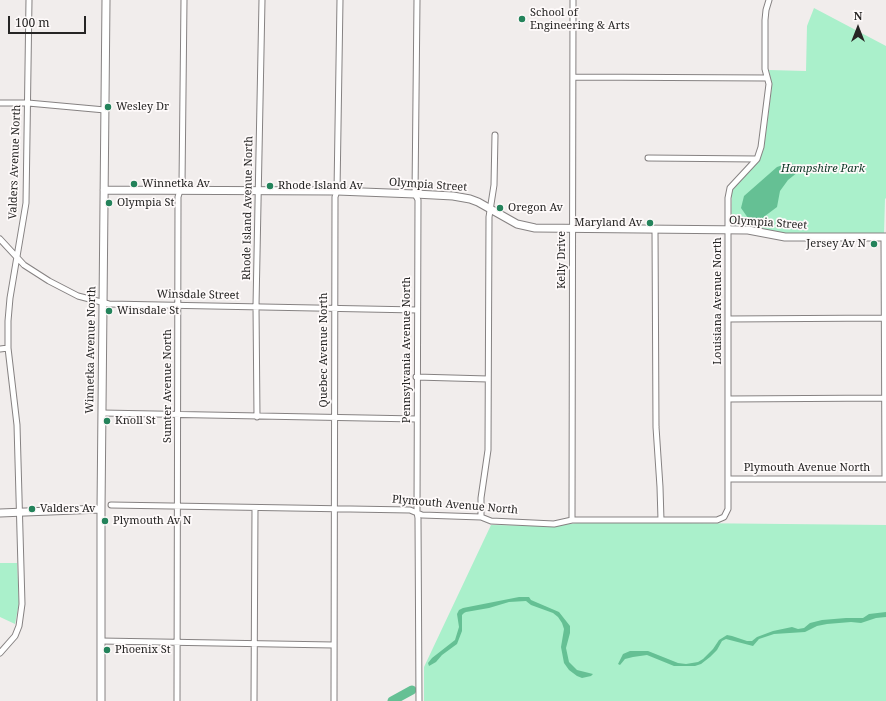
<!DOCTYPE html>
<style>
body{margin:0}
#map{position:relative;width:886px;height:701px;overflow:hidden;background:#f1edec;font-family:"Noto Serif",serif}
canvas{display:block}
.north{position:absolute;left:838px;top:8px;width:40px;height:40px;-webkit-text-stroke:3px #fefafa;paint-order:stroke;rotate:0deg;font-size:11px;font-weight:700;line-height:16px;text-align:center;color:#262524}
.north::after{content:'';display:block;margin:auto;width:14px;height:18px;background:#262524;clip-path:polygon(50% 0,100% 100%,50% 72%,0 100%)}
.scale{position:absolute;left:8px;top:16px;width:78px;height:18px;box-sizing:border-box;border:2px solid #262524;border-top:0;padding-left:5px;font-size:12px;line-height:14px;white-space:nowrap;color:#262524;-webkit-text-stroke:3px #fefafa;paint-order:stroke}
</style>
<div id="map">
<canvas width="886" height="701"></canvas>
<div class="north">N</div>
<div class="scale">100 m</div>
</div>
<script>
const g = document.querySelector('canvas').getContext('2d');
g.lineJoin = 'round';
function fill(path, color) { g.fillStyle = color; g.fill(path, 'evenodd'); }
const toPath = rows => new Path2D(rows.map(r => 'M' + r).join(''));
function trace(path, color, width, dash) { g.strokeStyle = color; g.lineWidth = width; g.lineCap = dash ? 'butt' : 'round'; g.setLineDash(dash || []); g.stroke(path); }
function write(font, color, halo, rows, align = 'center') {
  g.font = font + ' "Noto Serif",serif'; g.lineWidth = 3.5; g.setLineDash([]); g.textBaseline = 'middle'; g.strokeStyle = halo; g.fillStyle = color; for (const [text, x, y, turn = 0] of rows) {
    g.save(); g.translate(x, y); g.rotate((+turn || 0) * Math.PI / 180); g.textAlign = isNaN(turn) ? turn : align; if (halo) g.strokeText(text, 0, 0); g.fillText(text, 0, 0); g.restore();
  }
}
const green = toPath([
 [814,8,886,46,886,198,885,199,884,233,784,233,733,225,731,223,732,190,759,160,764,148,772,86,769,70,806,71,807,26],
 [585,522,886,525,886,701,424,701,424,667,491,525,552,526],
 [0,563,17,563,19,603,15,624,0,617]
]);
const water = toPath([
 [789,163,797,165,799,169,798,172,788,180,780,191,777,207,761,219,748,218,741,208,744,196,777,167],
 [519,597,529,597,531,600,559,612,570,626,570,633,566,648,569,662,577,670,593,674,591,676,582,678,577,676,569,670,564,663,561,647,564,629,562,623,558,617,553,613,531,605,526,601,509,602,489,608,466,612,464,613,462,615,462,631,457,644,442,655,436,662,429,666,428,663,432,658,455,640,459,627,457,614,459,610,463,608],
 [886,612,886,617,876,618,861,623,851,622,827,624,817,626,805,632,774,634,759,639,753,646,726,639,722,641,717,650,710,657,701,664,695,666,674,666,647,655,633,657,625,659,620,665,618,664,623,654,630,651,648,651,678,663,686,664,698,662,703,659,713,649,719,640,727,635,732,636,747,641,752,641,757,637,773,631,792,627,798,629,804,628,810,623,822,620,846,618,863,618,869,614]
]);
const river = toPath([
 [392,701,412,690]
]);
const street = toPath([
 [417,0,415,194,418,200,417,512,418,518,419,701],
 [573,77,767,78],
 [0,103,28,103,105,110],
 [648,158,757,159],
 [655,229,656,427,660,487,661,520],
 [884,237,885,479],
 [0,239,24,265,49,281,78,296,109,304,417,310],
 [728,319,886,318],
 [0,349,8,348],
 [416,377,488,379],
 [728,399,886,398],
 [102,413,417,419],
 [257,417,256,306,262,0],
 [728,479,886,479],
 [111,505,410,510,422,515,481,517,491,521,554,524,572,520,717,520,724,517,728,509,728,198,730,188,757,159,761,147,769,84,765,69,765,20,766,10,769,0],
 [481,517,481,498,488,450,489,217,494,185,495,135],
 [572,520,573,0],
 [101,641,333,645],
 [0,653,15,636,19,626,22,604,17,425,8,348,8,321,10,298,26,203,29,0],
 [177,701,178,197,182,184,184,0],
 [254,701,255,508],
 [334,701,335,197,337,191,340,0]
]);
const secondary = toPath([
 [104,190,337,191,415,194,453,196,470,199,478,202,517,224,535,228,748,230,785,237,886,237],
 [0,513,101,509],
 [101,701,101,509,106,0]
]);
const markers = [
 [522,19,4,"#24835b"],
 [108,107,4,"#24835b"],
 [134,184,4,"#24835b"],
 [270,186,4,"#24835b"],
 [109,203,4,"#24835b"],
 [500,208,4,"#24835b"],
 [650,223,4,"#24835b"],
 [874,244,4,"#24835b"],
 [109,311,4,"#24835b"],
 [107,421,4,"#24835b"],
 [32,509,4,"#24835b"],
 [105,521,4,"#24835b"],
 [107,650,4,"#24835b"]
];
const poiNames = [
 ["School of",530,13],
 ["Engineering & Arts",530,26],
 ["Wesley Dr",116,107],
 ["Winnetka Av",142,184],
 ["Rhode Island Av",278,186],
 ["Olympia St",117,203],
 ["Oregon Av",508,208],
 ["Maryland Av",642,223,"right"],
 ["Jersey Av N",866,244,"right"],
 ["Winsdale St",117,311],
 ["Knoll St",115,421],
 ["Valders Av",40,509],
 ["Plymouth Av N",113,521],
 ["Phoenix St",115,650]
];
const streetNames = [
 ["Valders Avenue North",15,162,-88],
 ["Olympia Street",428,185,4],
 ["Rhode Island Avenue North",248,208,-89],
 ["Olympia Street",768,223,4],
 ["Kelly Drive",562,260,-90],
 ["Winsdale Street",198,295,1],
 ["Louisiana Avenue North",718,301,-90],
 ["Winnetka Avenue North",91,350,-89],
 ["Quebec Avenue North",324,350,-90],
 ["Pennsylvania Avenue North",407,350,-90],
 ["Sumter Avenue North",168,386,-90],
 ["Plymouth Avenue North",807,468],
 ["Plymouth Avenue North",455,505,5]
];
const parkNames = [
 ["Hampshire Park",823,169]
];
fill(green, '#aaf0cb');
fill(water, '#65c094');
trace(river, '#65c094', 9);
trace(street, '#868282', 7);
trace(secondary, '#868282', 9);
trace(street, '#fff', 5);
trace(secondary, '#fff', 7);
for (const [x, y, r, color] of markers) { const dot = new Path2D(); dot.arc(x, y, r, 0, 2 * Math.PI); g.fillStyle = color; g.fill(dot); trace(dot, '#fefafa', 1.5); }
write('11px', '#262524', '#fefafa', poiNames, 'left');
write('11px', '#262524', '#fefafa', streetNames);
write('italic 11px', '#093321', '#fefafa', parkNames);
</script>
